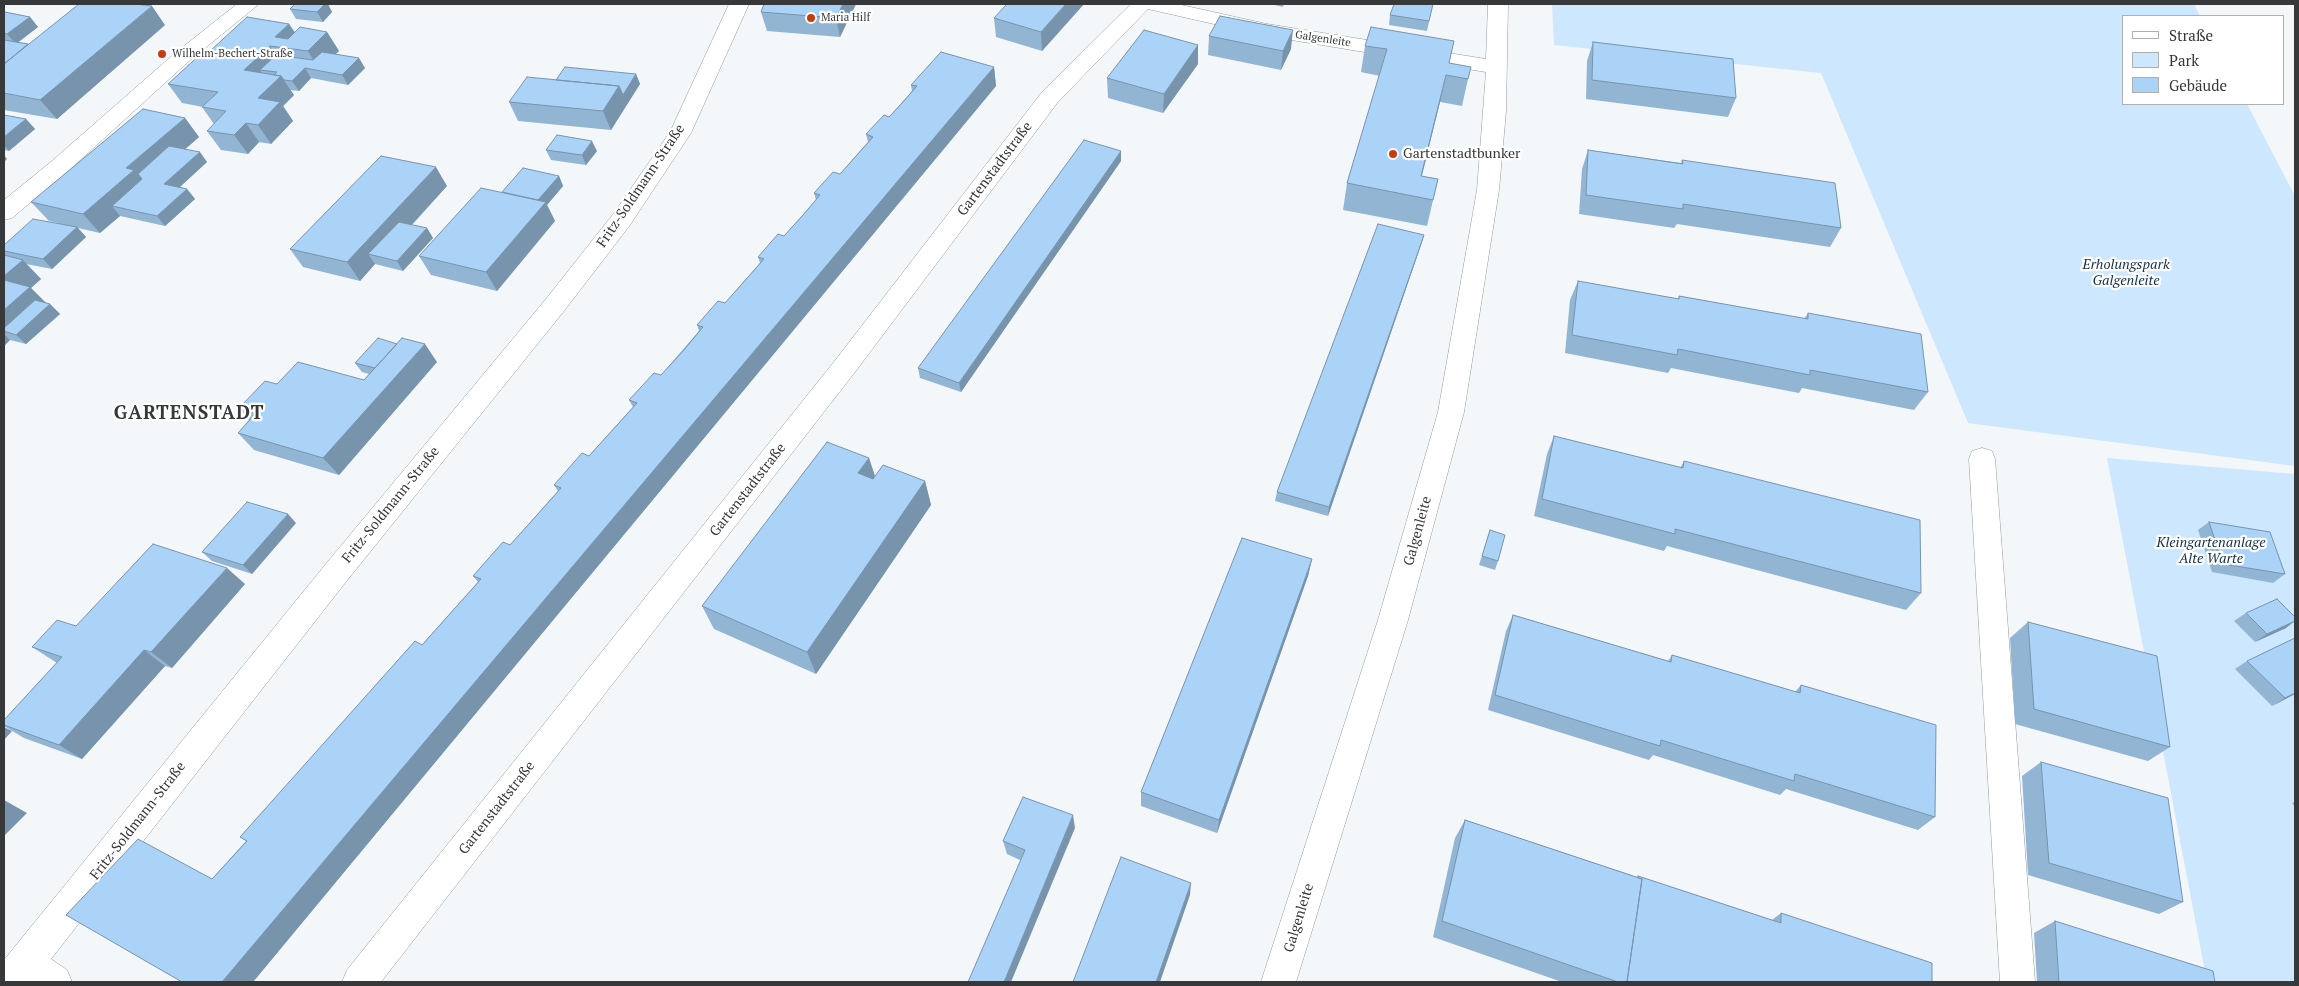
<!DOCTYPE html>
<meta charset="utf-8">
<style>
body{margin:0}
#map{position:relative;width:2299px;height:986px;overflow:hidden;background:#f3f7fa;font-family:"PT Serif",serif}
canvas{display:block}
.frame{position:absolute;inset:0;border:5px solid #373839;pointer-events:none}
.legend{position:absolute;left:2122px;top:15px;width:162px;height:90px;box-sizing:border-box;background:#fff;border:1px solid #afafb0;margin:0;padding:6px 9px;list-style:none;font-size:15px;color:#373839}
.legend li{display:flex;align-items:center;gap:10px;height:25px}
.legend b{width:25px;border:1px solid #afafb0}
</style>
<div id="map">
<canvas width="2299" height="986"></canvas>
<div class="frame"></div>
<ul class="legend">
<li><b style="height:6px;background:#fff"></b>Straße</li>
<li><b style="height:14px;background:#cde7ff"></b>Park</li>
<li><b style="height:14px;background:#abd3f7"></b>Gebäude</li>
</ul>
</div>
<script>
const g = document.querySelector('canvas').getContext('2d');
g.lineJoin = 'round';
function fill(path, color) { g.fillStyle = color; g.fill(path, 'evenodd'); }
const toPath = rows => new Path2D(rows.map(r => 'M' + r).join(''));
function trace(path, color, width, dash) { g.strokeStyle = color; g.lineWidth = width; g.lineCap = dash ? 'butt' : 'round'; g.setLineDash(dash || []); g.stroke(path); }
function write(font, color, halo, rows, align = 'center') {
  g.font = font + ' "PT Serif",serif'; g.lineWidth = 4.5; g.setLineDash([]); g.textBaseline = 'middle'; g.strokeStyle = halo; g.fillStyle = color; for (const [text, x, y, turn = 0] of rows) {
    g.save(); g.translate(x, y); g.rotate((+turn || 0) * Math.PI / 180); g.textAlign = isNaN(turn) ? turn : align; if (halo) g.strokeText(text, 0, 0); g.fillText(text, 0, 0); g.restore();
  }
}
const green = toPath([
 [1552,4,2194,4,2200,16,2123,16,2123,104,2247,104,2295,196,2295,466,1968,423,1821,73,1554,45],
 [2107,458,2295,474,2295,982,2207,982]
]);
const lane = toPath([
 [1982,448,1992,451,1995,459,2035,982,2000,982,1969,459,1972,451,1982,448]
]);
const street = toPath([
 [237,4,259,4,188,62,68,171,12,218,4,220,4,200,52,161,174,54,237,4],
 [729,4,749,4,691,133,630,225,564,311,345,583,51,959,67,970,72,982,4,982,4,960,325,565,546,299,614,213,670,132,729,4],
 [1131,4,1177,4,1267,24,1486,59,1488,4,1508,4,1506,111,1499,190,1464,412,1408,620,1296,982,1261,982,1378,620,1438,412,1477,190,1486,72,1267,36,1148,9,1058,102,855,372,381,982,342,982,347,970,837,358,1042,92,1131,4]
]);
const wall = toPath([
 [764,4,856,4,840,37,767,31,761,12],
 [1007,4,1084,4,1042,51,996,37,994,18],
 [1270,4,1284,4,1283,7],
 [1433,4,1427,31,1389,25,1390,15],
 [290,9,332,12,323,22,296,19],
 [4,13,30,17,38,27,18,42,28,44,165,25,57,119,4,110],
 [289,24,295,32,327,32,339,51,335,54,365,68,348,85,311,78,299,91,290,90,294,95,283,106,293,121,271,144,259,142,248,154,221,150,207,131,214,124,202,107,203,107,182,103,168,84,209,52],
 [1209,36,1291,49,1281,70,1208,55],
 [1454,41,1449,63,1468,79,1462,106,1440,102,1422,176,1438,179,1427,226,1343,210,1347,183,1380,76,1361,72,1365,46],
 [1593,42,1736,98,1728,117,1586,99,1587,61],
 [1198,45,1198,64,1163,113,1108,98,1107,78],
 [994,67,996,86,253,982,182,982,212,879,246,841,240,837,422,645,478,582,473,576,510,545,558,491,554,485,589,456,633,407,629,400,661,375,699,331,697,325,725,303,760,263,758,257,784,236,816,200,814,193,840,174,868,142,866,134,889,117,912,91,911,85],
 [636,74,640,84,611,130,518,121,509,102,556,80],
 [4,115,26,119,35,129,9,151,4,150],
 [185,118,199,137,185,149,207,162,180,187,187,189,195,199,165,226,120,216,100,233,78,228,86,237,52,269,26,264,41,279,31,288,46,303,50,304,60,314,26,344,10,340,4,346,4,245,58,223,49,221,31,202],
 [546,150,597,151,586,165,551,160],
 [1588,150,1681,163,1682,160,1841,228,1830,247,1677,224,1674,228,1579,214,1582,169],
 [1121,151,1121,161,961,392,920,378,918,368],
 [559,176,563,186,547,205,555,221,497,291,431,275,419,256],
 [447,186,412,225,427,228,433,238,403,271,375,264,360,281,303,267,290,249],
 [1424,235,1421,245,1328,516,1275,501,1277,492],
 [1578,281,1678,299,1679,296,1804,319,1808,313,1928,392,1914,410,1802,388,1799,393,1671,368,1668,373,1565,353,1570,300],
 [437,362,339,475,254,450,238,433,249,420,239,408,277,384,364,380,369,374,362,372,355,363],
 [1554,436,1680,468,1684,461,1921,593,1906,610,1667,546,1664,551,1534,516,1547,454],
 [869,458,875,476,925,481,931,505,816,674,714,629,702,606],
 [2209,522,2285,574,2273,583,2212,572,2198,530],
 [296,523,252,574,212,561,202,552],
 [1490,530,1498,561,1495,570,1479,565],
 [1312,559,1308,576,1217,833,1141,806,1141,792],
 [245,584,172,668,165,666,82,759,24,738,4,726,4,720,57,663,32,647,76,626],
 [2246,613,2286,628,2255,642,2234,621],
 [1513,615,1668,661,1672,655,1795,692,1801,685,1935,817,1918,830,1786,789,1780,795,1653,755,1649,760,1488,710,1506,631],
 [2028,622,2170,747,2148,761,2015,724,2010,638],
 [2295,638,2295,694,2272,706,2235,669,2247,661],
 [2041,762,2183,902,2159,914,2028,875,2022,776],
 [2295,802,2295,807,2292,803],
 [1465,820,1637,877,1638,876,1772,920,1781,913,1932,982,1562,982,1433,937,1455,838],
 [1075,828,1020,860,1007,854,1003,841],
 [2055,921,2215,982,2037,982,2034,933]
]);
const shadedWall = toPath([
 [325,4,328,4,332,12,323,22,317,12],
 [843,4,856,4,840,37,836,18],
 [1066,4,1084,4,1042,51,1041,32],
 [152,6,165,25,57,119,40,100],
 [30,17,38,27,16,44,7,34],
 [289,24,301,43,275,37],
 [1293,30,1291,49,1281,70,1283,51],
 [327,32,339,51,319,70,308,51],
 [1454,41,1440,102,1416,197,1421,176],
 [1198,45,1198,64,1163,113,1164,94],
 [270,46,282,65,260,70,267,80,244,70],
 [359,58,365,68,348,85,342,75],
 [994,67,996,86,253,982,222,982],
 [305,68,311,78,299,91,292,81],
 [636,74,640,84,611,130,603,111,619,86],
 [281,76,294,95,283,106,293,121,271,144,258,125,258,98],
 [185,118,199,137,146,184,112,206,120,216,100,233,83,214,126,168],
 [26,119,35,129,9,151,4,145,4,137],
 [246,123,259,142,248,154,234,135],
 [592,141,597,151,586,165,582,155],
 [1121,151,1121,161,961,392,959,383],
 [200,152,207,162,172,194,164,184],
 [4,155,7,159,4,162],
 [436,167,447,186,382,257,368,254,375,264,360,281,347,262],
 [559,176,563,186,547,205,555,221,497,291,486,272,532,207],
 [187,189,195,199,165,226,157,216],
 [77,227,86,237,52,269,43,259],
 [427,228,433,238,403,271,397,261],
 [1424,235,1421,245,1328,516,1329,507],
 [23,260,41,279,31,288,49,306,50,304,60,314,26,344,16,335,4,331,4,276],
 [4,334,10,340,4,346],
 [425,344,437,362,339,475,323,458],
 [869,458,877,483,858,473],
 [925,481,931,505,816,674,807,652],
 [288,514,296,523,252,574,243,565],
 [1312,559,1308,576,1217,833,1219,820],
 [227,568,245,584,172,668,151,652],
 [2295,621,2286,628,2255,642,2267,634],
 [144,650,165,666,82,759,59,745],
 [2295,693,2295,694,2272,706,2285,698],
 [4,727,12,731,4,740],
 [4,800,27,813,4,836],
 [1073,815,1075,828,1011,982,1004,982],
 [1191,883,1190,895,1160,982,1156,982]
]);
const building = toPath([
 [79,4,135,4,152,6,40,100,4,93,4,64,79,4],
 [295,4,325,4,317,12,290,9,295,4],
 [764,4,843,4,836,18,761,12,764,4],
 [1007,4,1066,4,1041,32,994,18,1007,4],
 [1394,4,1433,4,1429,21,1390,15,1394,4],
 [5,12,30,17,7,34,4,33,4,13,5,12],
 [1220,16,1293,30,1283,51,1209,36,1220,16],
 [247,17,289,24,275,37,288,39,300,27,327,32,308,51,270,46,244,70,281,76,258,98,280,102,258,125,246,123,234,135,207,131,226,111,202,107,218,92,168,84,204,51,209,52,247,17],
 [1371,27,1454,41,1449,63,1471,67,1468,79,1446,75,1421,176,1438,179,1433,200,1347,183,1387,49,1365,46,1371,27],
 [1144,30,1198,45,1164,94,1107,78,1144,30],
 [4,40,28,44,4,64,4,40],
 [1593,42,1733,59,1736,98,1592,80,1593,42],
 [322,52,359,58,342,75,305,68,292,81,284,80,281,76,274,75,277,72,260,70,276,55,313,60,322,52],
 [941,52,994,67,222,982,182,982,66,915,138,839,212,879,247,841,240,837,415,641,422,645,481,579,473,576,503,542,510,545,537,515,561,488,554,485,582,453,589,456,637,403,629,400,654,373,661,375,683,351,703,327,697,325,718,301,725,303,764,259,758,257,778,234,784,236,803,215,820,195,814,193,833,172,840,174,873,137,866,134,884,115,889,117,903,102,917,86,911,85,941,52],
 [565,67,636,74,623,95,619,86,556,80,565,67],
 [527,77,619,86,603,111,509,102,527,77],
 [143,109,185,118,126,168,134,170,83,214,31,202,143,109],
 [4,115,26,119,4,137,4,115],
 [557,135,592,141,582,155,546,150,557,135],
 [1084,140,1121,151,959,383,918,368,1084,140],
 [169,146,200,152,164,184,187,189,157,216,112,206,142,179,138,174,169,146],
 [1588,150,1683,164,1682,160,1835,183,1841,228,1683,204,1683,209,1586,195,1588,150],
 [381,156,436,167,347,262,290,249,381,156],
 [523,168,559,176,538,200,502,192,523,168],
 [481,188,546,202,486,272,419,256,481,188],
 [33,219,77,227,43,259,4,251,4,245,33,219],
 [399,222,427,228,397,261,368,254,399,222],
 [1378,224,1424,235,1329,507,1277,492,1378,224],
 [4,255,23,260,4,276,4,255],
 [4,280,30,287,4,310,4,280],
 [1578,281,1679,299,1679,296,1808,319,1808,313,1921,334,1928,392,1810,370,1810,375,1678,349,1677,355,1572,335,1578,281],
 [35,300,50,304,16,335,4,331,4,328,35,300],
 [378,338,397,344,375,368,355,363,378,338],
 [402,338,425,344,323,458,238,433,256,413,239,408,265,381,277,384,298,362,364,380,402,338],
 [1554,436,1683,468,1684,461,1920,520,1921,593,1675,529,1675,534,1542,499,1554,436],
 [827,442,869,458,858,473,873,479,883,465,925,481,807,652,702,606,827,442],
 [247,502,288,514,243,565,202,552,247,502],
 [2209,522,2270,532,2285,574,2223,564,2209,522],
 [1490,530,1505,535,1498,561,1482,556,1490,530],
 [1242,538,1312,559,1219,820,1141,792,1242,538],
 [153,544,227,568,151,652,144,650,59,745,4,725,4,720,62,657,32,647,57,620,76,626,153,544],
 [2277,599,2295,617,2295,621,2267,634,2246,613,2277,599],
 [1513,615,1671,662,1672,655,1800,693,1801,685,1936,725,1935,817,1795,774,1794,781,1661,740,1660,746,1495,695,1513,615],
 [2028,622,2157,656,2170,747,2034,709,2028,622],
 [2295,638,2295,693,2285,698,2247,661,2295,638],
 [2041,762,2168,798,2183,902,2049,863,2041,762],
 [1023,797,1073,815,1004,982,968,982,1025,850,1003,841,1023,797],
 [1465,820,1642,879,1627,982,1618,982,1442,921,1465,820],
 [1121,857,1191,883,1156,982,1073,982,1121,857],
 [1638,876,1781,923,1781,913,1932,963,1932,982,1627,982,1642,879,1638,878,1638,876],
 [2055,921,2213,971,2215,982,2059,982,2055,921]
]);
const markers = [
 [811,18,5,"#c43c10"],
 [162,54,5,"#c43c10"],
 [1393,154,5,"#c43c10"]
];
const farPoinames = [
 ["Maria Hilf",821,18],
 ["Wilhelm-Bechert-Straße",172,54]
];
const farStreetnames = [
 ["Galgenleite",1323,39,9]
];
const poiNames = [
 ["Gartenstadtbunker",1403,154]
];
const streetNames = [
 ["Gartenstadtstraße",995,169,-53],
 ["Fritz-Soldmann-Straße",641,186,-56],
 ["Gartenstadtstraße",748,490,-52],
 ["Fritz-Soldmann-Straße",391,505,-51],
 ["Galgenleite",1418,531,-75],
 ["Gartenstadtstraße",497,808,-52],
 ["Fritz-Soldmann-Straße",138,821,-52],
 ["Galgenleite",1299,918,-73]
];
const parkNames = [
 ["Erholungspark",2126,265],
 ["Galgenleite",2126,281],
 ["Kleingartenanlage",2211,543],
 ["Alte Warte",2211,559]
];
const districtNames = [
 ["GARTENSTADT",189,414]
];
fill(green, '#cde7ff');
trace(lane, '#95999c', 1);
trace(street, '#95999c', 1);
fill(lane, '#fff');
fill(street, '#fff');
fill(wall, '#93b5d4');
fill(shadedWall, '#7894ad');
fill(building, '#abd3f7');
trace(building, '#7894ad', 1);
for (const [x, y, r, color] of markers) { const dot = new Path2D(); dot.arc(x, y, r, 0, 2 * Math.PI); g.fillStyle = color; g.fill(dot); trace(dot, '#fff', 2); }
write('11px', '#373839', '#fff', farPoinames, 'left');
write('11px', '#373839', '#fff', farStreetnames);
write('14px', '#373839', '#fff', poiNames, 'left');
write('14px', '#373839', '#fff', streetNames);
write('italic 14px', '#143149', '#fff', parkNames);
g.letterSpacing = '1px';
write('bold 19px', '#373839', '#fff', districtNames);
g.letterSpacing = '0px';
</script>
